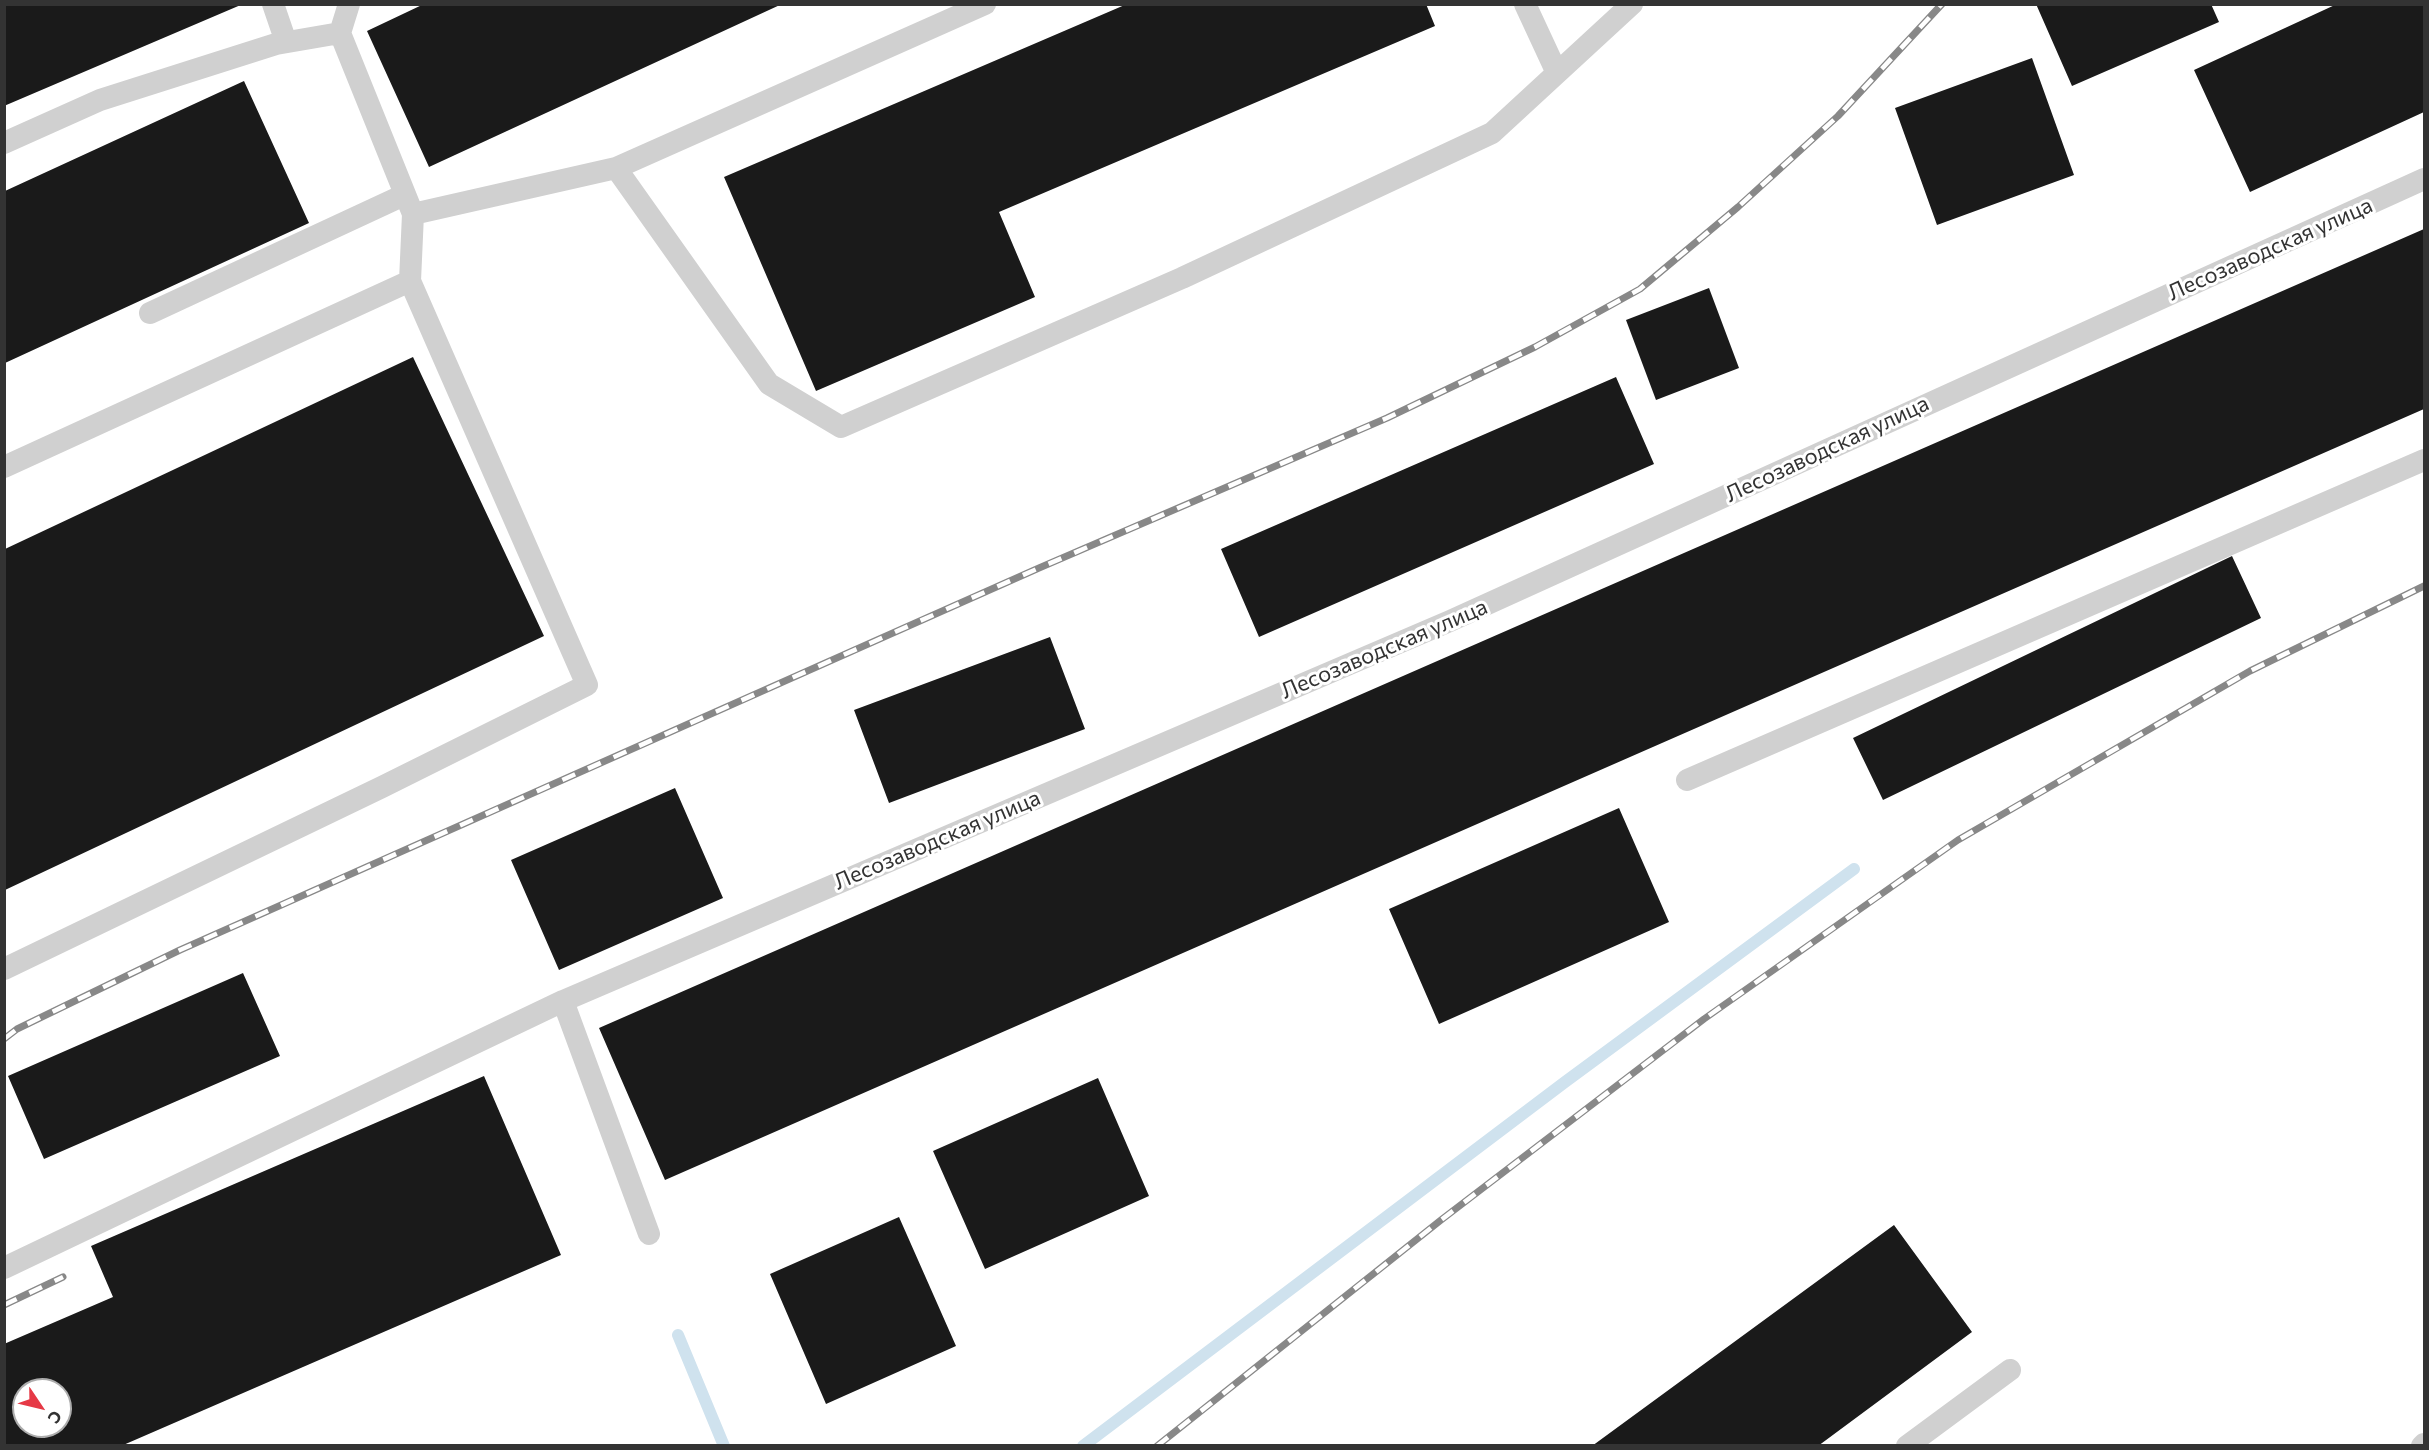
<!DOCTYPE html>
<meta charset="utf-8">
<style>
body{margin:0}
#map{position:relative;width:2429px;height:1450px;overflow:hidden;background:#fff;font-family:Commissioner,sans-serif}
canvas{display:block}
.frame{position:absolute;inset:0;border:6px solid #333;pointer-events:none}
.north{position:absolute;left:12px;top:1378px;width:60px;height:60px;box-sizing:border-box;background:#fff;border:2px solid #adadad;border-radius:50%;rotate:125deg;font-size:16px;font-weight:700;line-height:24px;text-align:center;color:#333}
.north::after{content:'';display:block;margin:auto;width:21px;height:27px;background:#e63946;clip-path:polygon(50% 0,100% 100%,50% 72%,0 100%)}
</style>
<div id="map">
<canvas width="2429" height="1450"></canvas>
<div class="frame"></div>
<div class="north">С</div>
</div>
<script>
const g = document.querySelector('canvas').getContext('2d');
g.lineJoin = 'round';
const toPath = rows => new Path2D(rows.map(r => 'M' + r).join(''));
function trace(path, color, width, dash) { g.strokeStyle = color; g.lineWidth = width; g.lineCap = dash ? 'butt' : 'round'; g.setLineDash(dash || []); g.stroke(path); }
function fill(path, color) { g.fillStyle = color; g.fill(path, 'evenodd'); }
function write(font, color, halo, rows, align = 'center') {
  g.font = font + ' Commissioner,sans-serif'; g.lineWidth = 6; g.setLineDash([]); g.textBaseline = 'middle'; g.strokeStyle = halo; g.fillStyle = color; for (const [text, x, y, turn = 0] of rows) {
    g.save(); g.translate(x, y); g.rotate((+turn || 0) * Math.PI / 180); g.textAlign = isNaN(turn) ? turn : align; if (halo) g.strokeText(text, 0, 0); g.fillText(text, 0, 0); g.restore();
  }
}
const stream = toPath([
 [678,1335,724,1446],
 [1083,1446,1565,1082,1854,869]
]);
const building = toPath([
 [4,4,243,4,4,106],
 [424,4,782,4,429,167,367,31],
 [1127,4,1426,4,1435,26,999,212,1035,297,816,391,724,177],
 [2036,4,2211,4,2219,22,2072,86],
 [2337,4,2424,4,2424,112,2250,192,2194,70],
 [2032,58,2074,175,1937,225,1895,108],
 [244,81,309,223,5,363,5,191],
 [2424,229,2424,409,665,1180,599,1028],
 [1709,288,1739,368,1656,400,1626,320],
 [413,357,544,636,5,890,5,549],
 [1616,377,1654,464,1259,637,1221,549],
 [2232,556,2261,618,1883,800,1853,738],
 [1050,637,1085,729,889,803,854,710],
 [675,788,723,898,559,970,511,860],
 [1619,808,1669,922,1439,1024,1389,909],
 [243,973,280,1056,44,1159,8,1076],
 [484,1076,561,1255,121,1446,4,1446,4,1344,113,1297,91,1246],
 [24,1390,60,1390,60,1426,24,1426],
 [1098,1078,1149,1196,985,1269,933,1151],
 [899,1217,956,1346,826,1404,770,1274],
 [1894,1225,1972,1332,1818,1446,1592,1446]
]);
const service = toPath([
 [273,4,286,42],
 [349,4,340,33,413,214,616,168,769,384,841,427,1182,278,1492,133,1632,4],
 [1525,4,1557,73],
 [4,143,100,100,276,44,340,33],
 [616,168,985,4],
 [150,313,404,195],
 [4,467,410,281,413,214],
 [1687,780,2424,460],
 [4,969,382,787,587,685,410,281],
 [649,1234,563,1001,1450,621,2424,179],
 [4,1268,563,1001],
 [1907,1446,2010,1370],
 [2422,1446,2424,1444]
]);
const rail = toPath([
 [4,1039,17,1029,180,950,1039,568,1387,418,1535,347,1640,289,1738,207,1838,116,1942,4],
 [4,1305,63,1277],
 [1157,1446,1441,1220,1704,1019,1958,840,2250,671,2424,586]
]);
const streetNames = [
 ["Лесозаводская улица",2270,249,-24],
 ["Лесозаводская улица",1827,449,-25],
 ["Лесозаводская улица",1384,649,-23],
 ["Лесозаводская улица",937,840,-23]
];
trace(stream, '#cfe2ee', 12);
fill(building, '#1a1a1a');
trace(service, '#d0d0d0', 22);
trace(rail, '#888', 7);
trace(rail, '#fff', 4.5, [14]);
write('22px', '#333', '#fff', streetNames);
</script>
